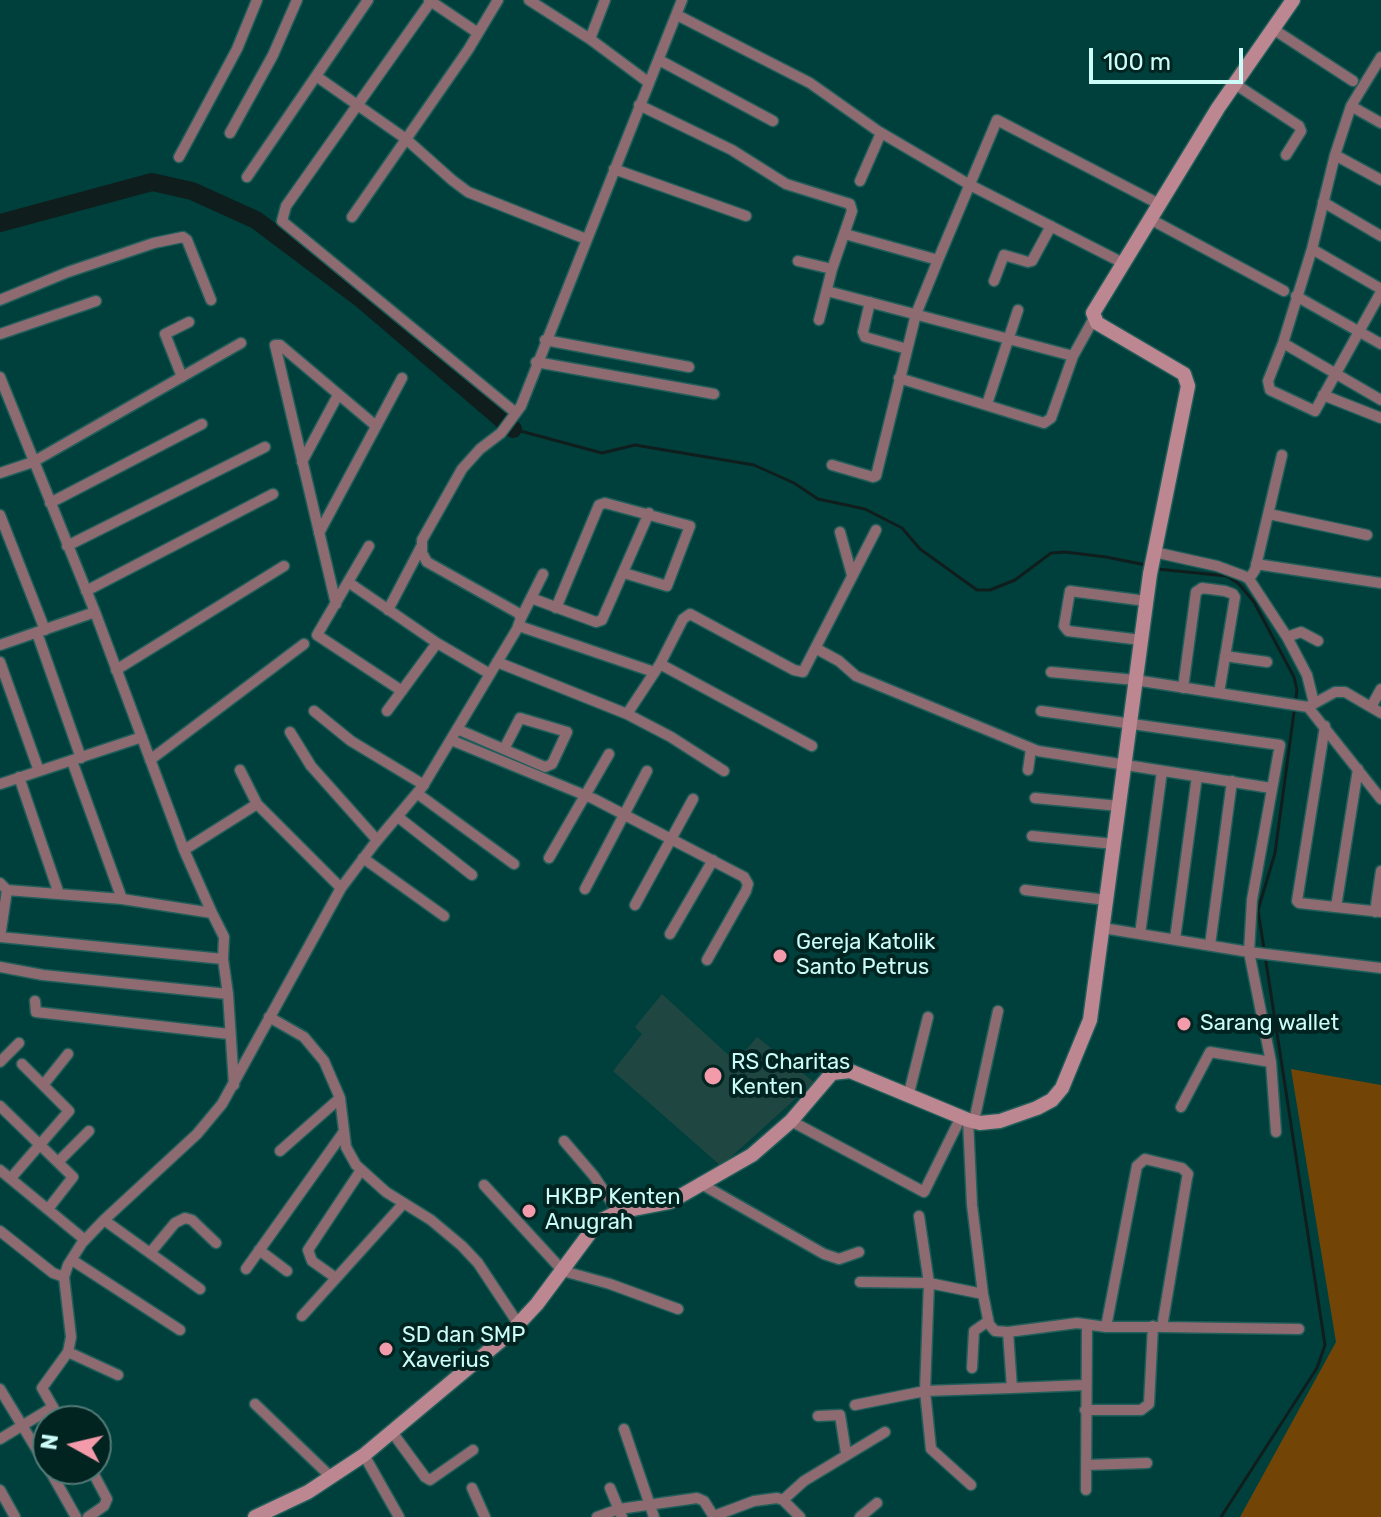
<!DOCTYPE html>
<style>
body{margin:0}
#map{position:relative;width:1381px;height:1517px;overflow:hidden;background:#00403c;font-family:Rubik,sans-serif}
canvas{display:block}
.north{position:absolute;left:32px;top:1405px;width:80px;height:80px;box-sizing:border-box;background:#012421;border:2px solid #527a77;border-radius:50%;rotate:278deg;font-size:22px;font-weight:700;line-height:32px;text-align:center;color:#ccfcf7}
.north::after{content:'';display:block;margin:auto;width:28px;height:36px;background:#f39aab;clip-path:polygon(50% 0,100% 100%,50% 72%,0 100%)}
.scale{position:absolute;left:1089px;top:48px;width:154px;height:36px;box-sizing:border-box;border:4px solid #ccfcf7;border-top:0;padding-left:10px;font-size:24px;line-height:28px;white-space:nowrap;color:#ccfcf7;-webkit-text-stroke:6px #012421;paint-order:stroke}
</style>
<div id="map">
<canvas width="1381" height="1517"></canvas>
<div class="north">N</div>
<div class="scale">100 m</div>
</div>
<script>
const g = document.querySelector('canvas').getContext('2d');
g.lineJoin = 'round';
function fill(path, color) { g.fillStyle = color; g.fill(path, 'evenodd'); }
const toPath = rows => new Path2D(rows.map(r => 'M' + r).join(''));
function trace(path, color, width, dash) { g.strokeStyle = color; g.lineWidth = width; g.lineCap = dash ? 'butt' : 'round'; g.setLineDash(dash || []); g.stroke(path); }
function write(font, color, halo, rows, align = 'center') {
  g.font = font + ' Rubik,sans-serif'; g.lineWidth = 8; g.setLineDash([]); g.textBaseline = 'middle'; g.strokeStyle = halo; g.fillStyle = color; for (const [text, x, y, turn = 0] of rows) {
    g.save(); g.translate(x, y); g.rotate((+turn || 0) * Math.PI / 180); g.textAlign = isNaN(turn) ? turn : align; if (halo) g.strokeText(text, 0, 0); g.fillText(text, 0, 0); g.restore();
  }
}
const built = toPath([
 [662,994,736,1062,757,1037,814,1082,721,1166,613,1071,642,1034,635,1027]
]);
const green = toPath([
 [1291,1069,1381,1085,1381,1517,1240,1517,1336,1342]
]);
const stream = toPath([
 [513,429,602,453,635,445,754,465,794,483,818,499,865,509,902,528,920,549,977,590,990,590,1015,580,1051,553,1065,552,1106,557,1146,565],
 [1157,569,1227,576,1239,584,1254,602,1294,677,1297,690,1275,853,1258,910,1325,1345,1317,1368,1221,1517]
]);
const river = toPath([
 [0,223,152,182,192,191,256,220,360,298,513,429]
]);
const street = toPath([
 [368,0,316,76,406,139,452,180,468,192,586,239],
 [429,0,478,33],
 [529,0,590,39,648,82],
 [431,1,286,206,282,221,516,413],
 [677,15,810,83,878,131,970,185,1123,263],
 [1273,29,1353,81],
 [590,39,605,0],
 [1381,57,1351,106,1335,155,1312,249,1283,343,1268,381,1270,390,1315,411,1381,292],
 [659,60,773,121],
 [1235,84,1299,126,1301,131,1286,155],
 [639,105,732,150,786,184,850,204,852,211,832,269,798,261],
 [1351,106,1381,123],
 [230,133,273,55,297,0],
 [1335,155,1381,180],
 [179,157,237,49,257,0],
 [614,169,746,216],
 [247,177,316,76],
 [860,181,881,133],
 [1323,202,1381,236],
 [352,217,468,50,498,0],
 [1150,219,1284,291],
 [1312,249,1381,289],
 [938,260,997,120,1159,204],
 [994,281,1004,255,1028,262,1032,261,1051,226],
 [827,291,1073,356],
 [1296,296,1381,344],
 [0,300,68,272,154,243,183,237,187,240,211,300],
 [870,302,863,332,865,337,907,349],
 [819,320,832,269],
 [0,334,96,301],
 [545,340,689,367],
 [1283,343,1381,400],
 [536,362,714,394],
 [0,377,95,612,184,850,212,913],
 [182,377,165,334,189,322],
 [899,378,1044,423,1051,418,1073,356,1093,320],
 [1323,395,1381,418],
 [987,404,1018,310],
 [302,462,338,395],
 [832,465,873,477,876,476,916,314,938,260,845,234],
 [0,473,33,462,241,343],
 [50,503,202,424],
 [1269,514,1367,535],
 [0,515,45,630],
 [840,532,852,575],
 [319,533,402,378],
 [67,546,265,447],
 [369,546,317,635,402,691],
 [1154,552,1217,566,1244,576,1249,579,1287,637,1301,632,1318,641],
 [1256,564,1381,583],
 [1249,579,1255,570,1282,455],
 [348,582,437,643],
 [86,591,273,494],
 [531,598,596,622,602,620,649,513],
 [336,604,275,345,280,345,376,426],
 [556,608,599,505,605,503,690,526,667,586,624,573],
 [388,610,421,547],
 [521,618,543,574],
 [519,626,654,672],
 [37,633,81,758],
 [1287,637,1307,675,1314,703],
 [1141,640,1068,631,1064,626,1070,591,1146,601],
 [0,645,95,612],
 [817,649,839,661,856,676,1038,751,1271,788],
 [1225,656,1267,662],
 [0,662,39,771],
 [497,662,627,714,671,737,724,771],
 [660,664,683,619,690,614,794,670,803,672,876,530],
 [116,670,284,566],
 [1051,672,1135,680,1308,707,1335,692,1345,692,1381,713],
 [1183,688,1196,592,1202,588,1225,591,1233,594,1235,597,1219,693],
 [1308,707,1381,799],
 [1371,707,1381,689],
 [314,711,351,741,424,785],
 [387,711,437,643,490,674],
 [1041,711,1280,745,1252,900,1249,952,1271,1062,1276,1132],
 [627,714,660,664,812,746],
 [1325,726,1297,901,1299,903,1381,912],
 [457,729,545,767,552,764,567,732,520,718,504,749],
 [290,732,311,766,377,840],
 [451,740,594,799,744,877,748,884,746,891,707,960],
 [150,760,304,644],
 [72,761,122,899],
 [240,770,257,804,341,888],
 [1028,770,1031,749],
 [19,777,59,894],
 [0,784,142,737],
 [418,794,514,864],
 [1035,798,1119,806],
 [398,817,472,875],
 [1032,836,1114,844],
 [184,850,257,804],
 [363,858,444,916],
 [549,858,609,754],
 [0,883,7,890,122,899,212,913,224,937,223,959,228,994,234,1085],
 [585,889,647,771],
 [7,890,0,937,223,959],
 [1025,890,1106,900],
 [635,905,693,799],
 [1336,907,1358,769],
 [1375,912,1381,871],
 [1103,928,1249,952,1381,968],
 [670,934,713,860],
 [1140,934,1162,771],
 [1175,939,1197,776],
 [1210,945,1232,781],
 [0,967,43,975,228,994],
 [35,1001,36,1012,229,1034],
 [269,1017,304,1037,324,1061,340,1098,346,1147,356,1165,386,1192,431,1220,462,1246,478,1263,519,1325],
 [0,1062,19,1043],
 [44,1084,68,1054],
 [909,1093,928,1017],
 [0,1106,73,1177,48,1209],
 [1181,1107,1210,1052,1271,1062],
 [791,1121,924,1192,961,1117],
 [974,1121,998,1011],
 [564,1141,594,1176,618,1212],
 [280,1151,340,1098],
 [58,1162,89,1131],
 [0,1170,85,1240],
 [11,1178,69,1111,22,1064],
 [484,1185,563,1271,610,1284,678,1309],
 [703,1185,824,1254,839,1259,859,1252],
 [919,1216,929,1283,983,1294,972,1205,968,1120],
 [104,1220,200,1289],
 [0,1231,53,1273,64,1277],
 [259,1250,287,1271],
 [150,1253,175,1223,185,1218,192,1220,216,1243],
 [72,1260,180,1330],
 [246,1269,343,1133],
 [336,1278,312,1261,308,1250,361,1170],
 [860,1282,929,1283,925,1391,1012,1388,1008,1332,995,1331,989,1324,983,1294],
 [302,1316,403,1204],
 [1162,1327,1299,1329],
 [1008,1332,1077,1323,1106,1327,1162,1327,1187,1178,1188,1174,1182,1168,1145,1159,1137,1166,1106,1327],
 [68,1352,118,1375],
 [972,1368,974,1331,987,1322],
 [1012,1388,1085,1385],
 [0,1389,48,1468],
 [255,1404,331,1477],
 [855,1405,925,1391,931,1449,971,1485],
 [1085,1410,1141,1410,1149,1404,1153,1326],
 [818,1416,840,1415,846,1453],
 [61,1421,42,1388,68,1352,71,1337,64,1277,68,1265,82,1243,104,1220,197,1134,222,1104,341,888,375,843,423,786,517,629,521,618,518,613,427,562,422,553,422,540,462,469,480,449,501,433,521,406,682,0],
 [624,1429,654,1517],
 [392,1432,425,1477,430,1480,473,1450],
 [0,1439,53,1407],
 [364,1455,399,1517],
 [1086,1465,1147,1463],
 [49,1469,76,1517],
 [472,1488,485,1517],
 [610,1488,622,1517],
 [0,1490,15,1517],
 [1086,1490,1087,1326],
 [783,1500,804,1481,885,1432],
 [714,1516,754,1501,777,1498,783,1500,800,1517],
 [88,1517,104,1506,107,1499,91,1469],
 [597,1517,619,1509,697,1498,704,1501,714,1517],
 [860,1517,877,1503]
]);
const secondary = toPath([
 [255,1517,308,1492,364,1455,510,1333,537,1304,598,1222,618,1212,670,1202,752,1155,791,1121,832,1073,850,1071,968,1120,980,1123,1000,1121,1037,1108,1052,1100,1062,1088,1090,1020,1150,574,1188,386,1184,374,1097,323,1093,313,1218,108,1293,0]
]);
const markers = [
 [780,956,8,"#f39aab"],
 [1184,1024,8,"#f39aab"],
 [713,1076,10,"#f39aab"],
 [529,1211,8,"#f39aab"],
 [386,1349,8,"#f39aab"]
];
const poiNames = [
 ["Gereja Katolik",796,943],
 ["Santo Petrus",796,968],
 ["Sarang wallet",1200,1024],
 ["RS Charitas",731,1063],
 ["Kenten",731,1088],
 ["HKBP Kenten",545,1198],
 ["Anugrah",545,1223],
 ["SD dan SMP",402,1336],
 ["Xaverius",402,1361]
];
fill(built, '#204642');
fill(green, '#724507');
trace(stream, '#0f1e1d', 3);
trace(river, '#0f1e1d', 18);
trace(street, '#215e5a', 13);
trace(secondary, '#215e5a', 17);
trace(street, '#8d6b71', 10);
trace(secondary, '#bd8791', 14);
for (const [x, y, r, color] of markers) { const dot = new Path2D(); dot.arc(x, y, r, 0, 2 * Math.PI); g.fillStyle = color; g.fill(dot); trace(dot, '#012421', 3); }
write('22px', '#ccfcf7', '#012421', poiNames, 'left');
</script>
